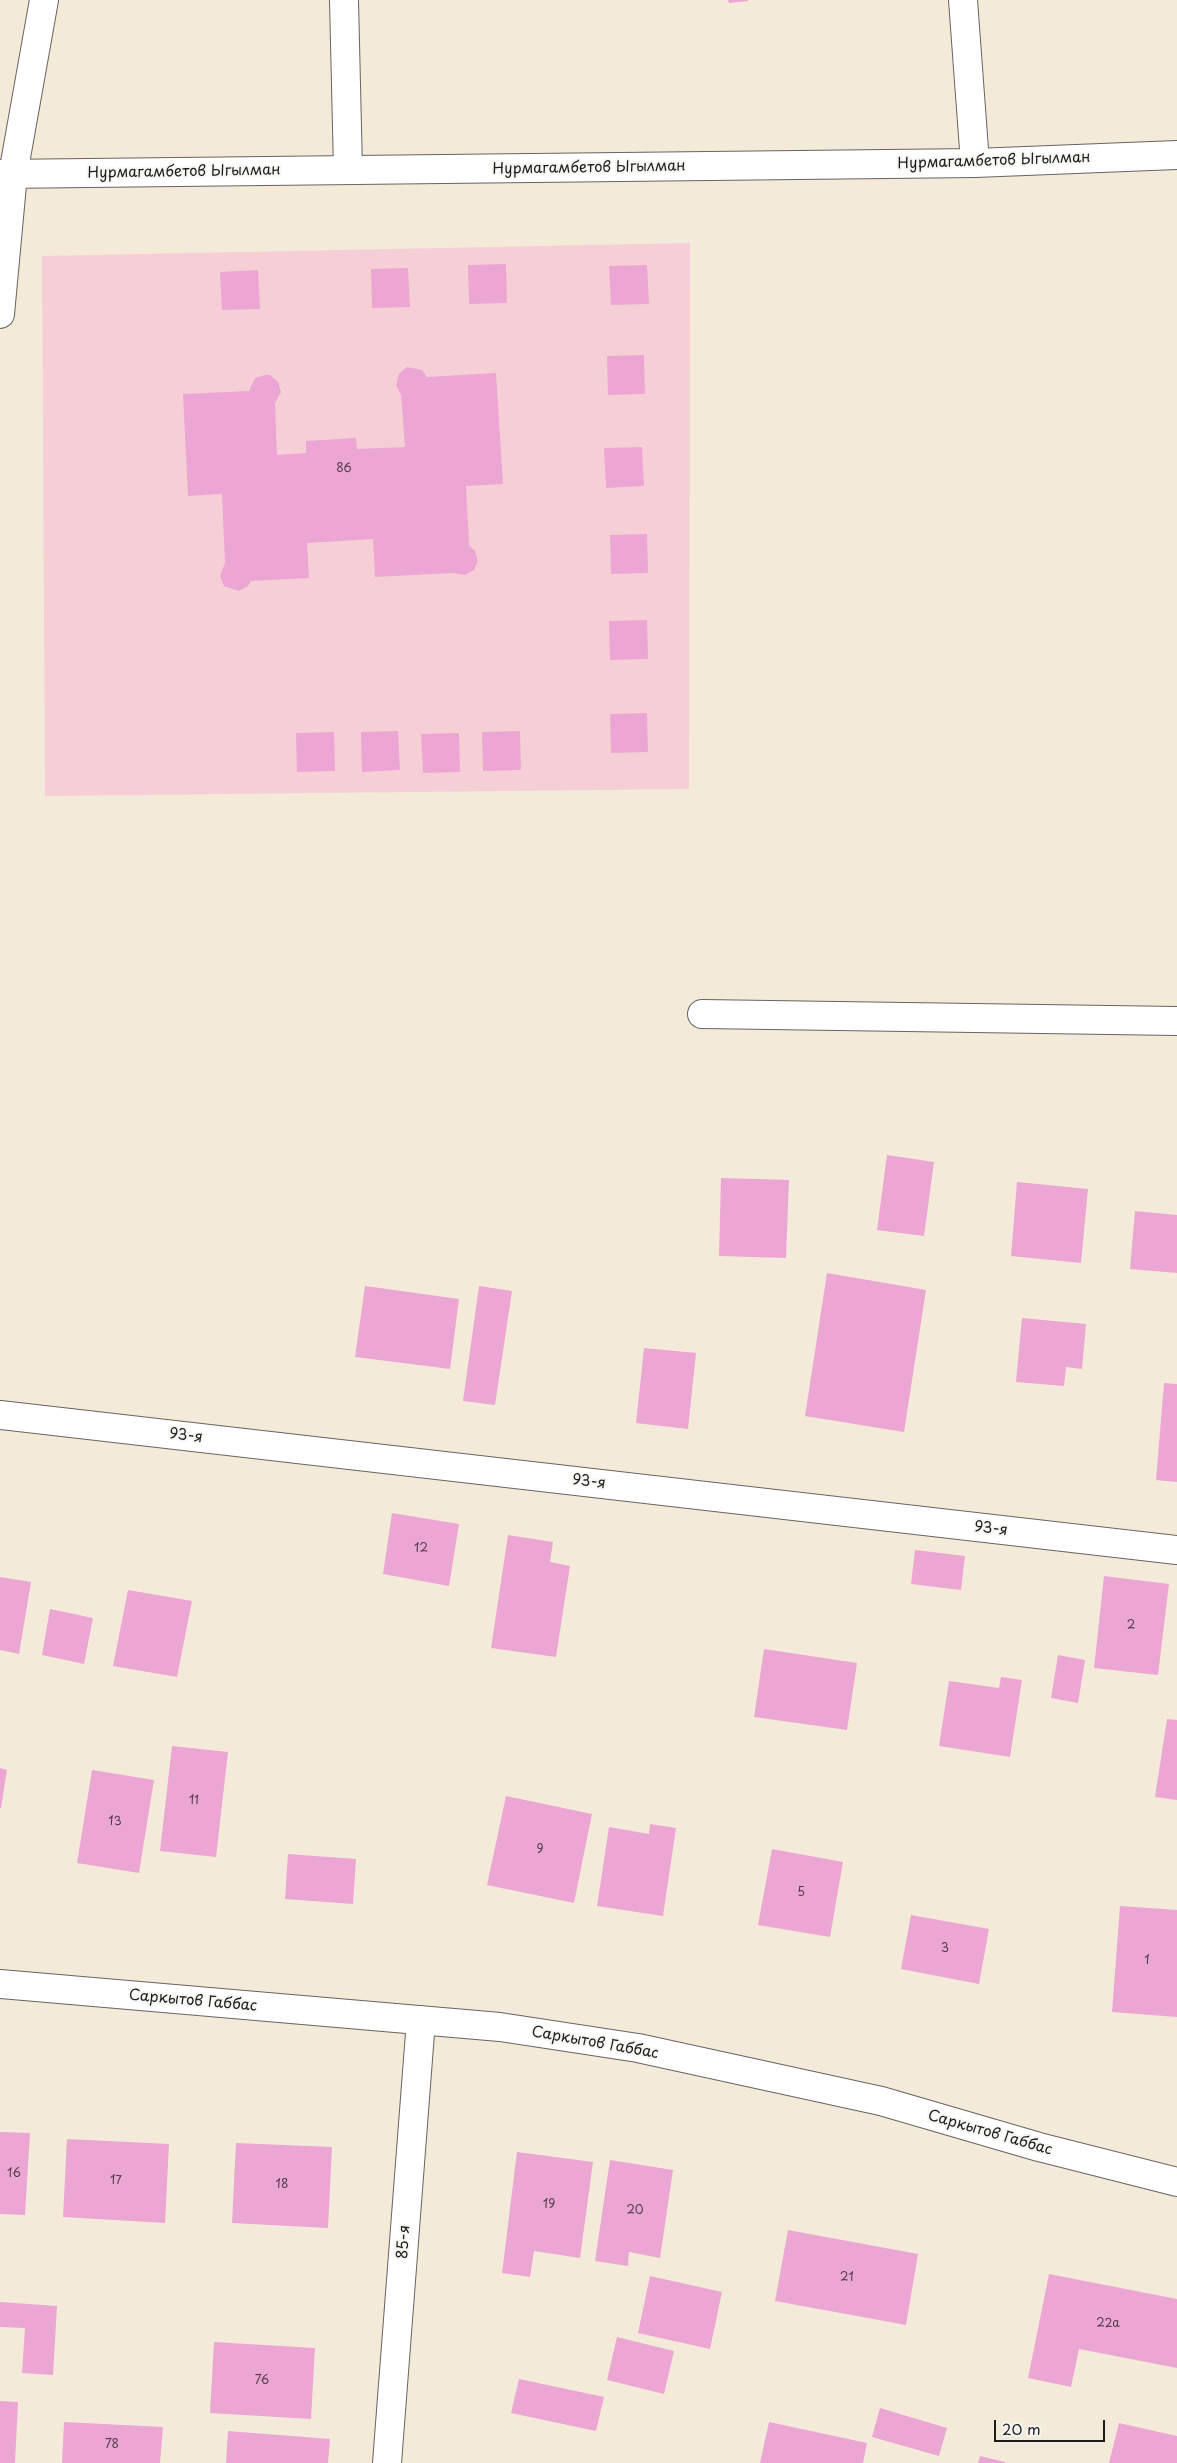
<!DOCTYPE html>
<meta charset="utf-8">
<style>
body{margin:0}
#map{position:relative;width:1177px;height:2463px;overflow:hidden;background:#f4eada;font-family:"Playpen Sans",sans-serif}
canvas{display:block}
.scale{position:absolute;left:994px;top:2420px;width:111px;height:22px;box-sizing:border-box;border:2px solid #1c1c1c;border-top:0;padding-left:6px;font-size:15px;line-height:18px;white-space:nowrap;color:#1c1c1c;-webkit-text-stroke:4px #f6f6f2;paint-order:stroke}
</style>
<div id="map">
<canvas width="1177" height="2463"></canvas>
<div class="scale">20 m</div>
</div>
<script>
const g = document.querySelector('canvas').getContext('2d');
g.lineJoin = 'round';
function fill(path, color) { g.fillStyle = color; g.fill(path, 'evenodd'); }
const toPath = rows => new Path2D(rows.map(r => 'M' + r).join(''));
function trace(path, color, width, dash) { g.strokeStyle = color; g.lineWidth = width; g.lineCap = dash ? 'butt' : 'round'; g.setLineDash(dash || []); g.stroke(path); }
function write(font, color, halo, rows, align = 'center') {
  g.font = font + ' "Playpen Sans",sans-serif'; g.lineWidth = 4; g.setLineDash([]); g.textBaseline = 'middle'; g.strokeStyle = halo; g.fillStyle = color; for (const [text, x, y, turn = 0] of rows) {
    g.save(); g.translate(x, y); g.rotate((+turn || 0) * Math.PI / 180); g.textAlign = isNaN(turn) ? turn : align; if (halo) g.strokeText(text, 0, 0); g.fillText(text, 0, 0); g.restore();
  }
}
const built = toPath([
 [690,243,689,789,45,796,42,256]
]);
const building = toPath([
 [728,0,748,0,748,1,729,3],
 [506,264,507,303,469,304,468,265],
 [647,265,649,304,611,305,609,266],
 [408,268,410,307,372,308,371,269],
 [258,270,260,309,222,310,220,272],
 [644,355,645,394,608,395,607,356],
 [407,367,422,370,427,377,496,373,503,484,466,486,469,545,475,551,478,561,474,570,465,575,453,573,375,577,373,539,307,543,309,578,251,581,248,586,239,591,224,586,220,576,225,563,222,494,188,496,183,394,249,391,255,378,265,375,270,375,278,382,281,392,275,403,277,455,306,453,306,441,356,438,357,449,405,447,401,395,396,385,399,374],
 [642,447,644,486,606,488,604,448],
 [647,534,648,573,611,574,610,535],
 [647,620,648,659,610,660,609,621],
 [647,713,648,752,611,753,610,714],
 [398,731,400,770,362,772,361,732],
 [520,731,521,770,483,771,482,732],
 [334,732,335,771,297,772,296,733],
 [459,733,460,772,423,773,421,734],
 [887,1155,934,1162,924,1236,877,1230],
 [721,1178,789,1180,786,1258,719,1256],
 [1017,1182,1088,1189,1081,1263,1011,1256],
 [1135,1211,1177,1215,1177,1273,1130,1269],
 [827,1273,926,1290,904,1432,805,1416],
 [365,1286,459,1299,450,1369,355,1357],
 [479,1286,512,1291,495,1405,463,1401],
 [1022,1318,1086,1324,1082,1369,1066,1367,1064,1386,1016,1382],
 [644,1348,696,1353,688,1429,636,1423],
 [1164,1383,1177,1384,1177,1482,1156,1480],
 [392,1513,459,1524,449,1586,383,1574],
 [508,1535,553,1542,550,1562,570,1566,556,1657,491,1648],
 [915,1550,965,1556,961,1590,911,1584],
 [1104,1576,1169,1584,1158,1675,1094,1668],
 [0,1577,31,1582,19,1654,0,1650],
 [128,1590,192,1601,177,1677,113,1666],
 [50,1609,93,1618,84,1664,42,1655],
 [764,1649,857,1663,847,1730,754,1717],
 [1058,1655,1085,1660,1078,1703,1051,1698],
 [1001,1677,1022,1680,1010,1757,939,1746,949,1681,999,1688],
 [1167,1719,1177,1720,1177,1800,1155,1797],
 [172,1746,228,1752,216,1857,160,1851],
 [0,1768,7,1770,1,1808,0,1808],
 [92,1770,154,1780,139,1873,77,1863],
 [506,1796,592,1814,574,1903,487,1885],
 [650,1824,676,1828,663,1916,597,1906,609,1827,649,1834],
 [772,1849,843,1862,830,1937,758,1925],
 [288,1854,356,1859,353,1904,285,1899],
 [1120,1906,1177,1910,1177,2017,1112,2012],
 [911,1915,989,1929,979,1984,901,1969],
 [0,2132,30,2133,25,2215,0,2214],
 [67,2139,169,2144,165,2223,63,2217],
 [236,2143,332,2147,328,2228,232,2223],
 [517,2152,593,2162,580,2258,534,2251,530,2277,502,2273],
 [610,2160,673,2170,660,2258,629,2252,628,2266,595,2261],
 [788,2230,918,2254,906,2325,775,2301],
 [1049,2274,1177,2299,1177,2368,1079,2349,1071,2387,1028,2378],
 [650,2276,722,2292,710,2349,638,2333],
 [0,2302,57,2306,53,2375,22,2373,25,2328,0,2327],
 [617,2337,674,2351,664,2394,607,2380],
 [214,2342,315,2348,311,2419,210,2413],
 [519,2379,604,2397,596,2431,511,2413],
 [0,2401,18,2402,15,2463,0,2463],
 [880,2408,947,2428,939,2456,872,2437],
 [64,2422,163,2427,160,2463,62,2463],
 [769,2422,867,2443,863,2463,760,2463],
 [1119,2423,1177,2436,1177,2463,1109,2463],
 [228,2431,330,2439,328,2463,226,2463],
 [980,2456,1005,2462,1005,2463,978,2463]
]);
const minor = toPath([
 [344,0,348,170],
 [963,0,975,163],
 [0,174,975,163,1177,155],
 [0,314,13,174,44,0],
 [702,1014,1177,1021],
 [0,1415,1177,1550],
 [0,1984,500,2027,638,2048,881,2101,1039,2147,1177,2182],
 [387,2463,421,2020]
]);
const numberNames = [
 ["86",344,469],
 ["12",421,1549],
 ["2",1131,1626],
 ["11",194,1801],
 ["13",115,1822],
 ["9",540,1850],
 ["5",801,1893],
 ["3",945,1949],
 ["1",1147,1961],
 ["16",14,2174],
 ["17",116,2181],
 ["18",282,2185],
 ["19",549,2205],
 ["20",635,2211],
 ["21",847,2278],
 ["22а",1108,2324],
 ["76",262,2381],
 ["78",112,2445]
];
const streetNames = [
 ["Нурмагамбетов Ыгылман",994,161,-2],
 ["Нурмагамбетов Ыгылман",589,168,-1],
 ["Нурмагамбетов Ыгылман",184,172,-1],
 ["93-я",186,1436,7],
 ["93-я",589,1482,7],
 ["93-я",991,1529,7],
 ["Саркытов Габбас",193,2001,5],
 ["Саркытов Габбас",595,2043,10],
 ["Саркытов Габбас",990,2133,16],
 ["85-я",404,2242,-86]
];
fill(built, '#f6cfd6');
fill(building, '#eca6d4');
trace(minor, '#68645e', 30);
trace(minor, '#fff', 28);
write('12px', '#503e4a', null, numberNames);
write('15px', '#1c1c1c', '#f6f6f2', streetNames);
</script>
